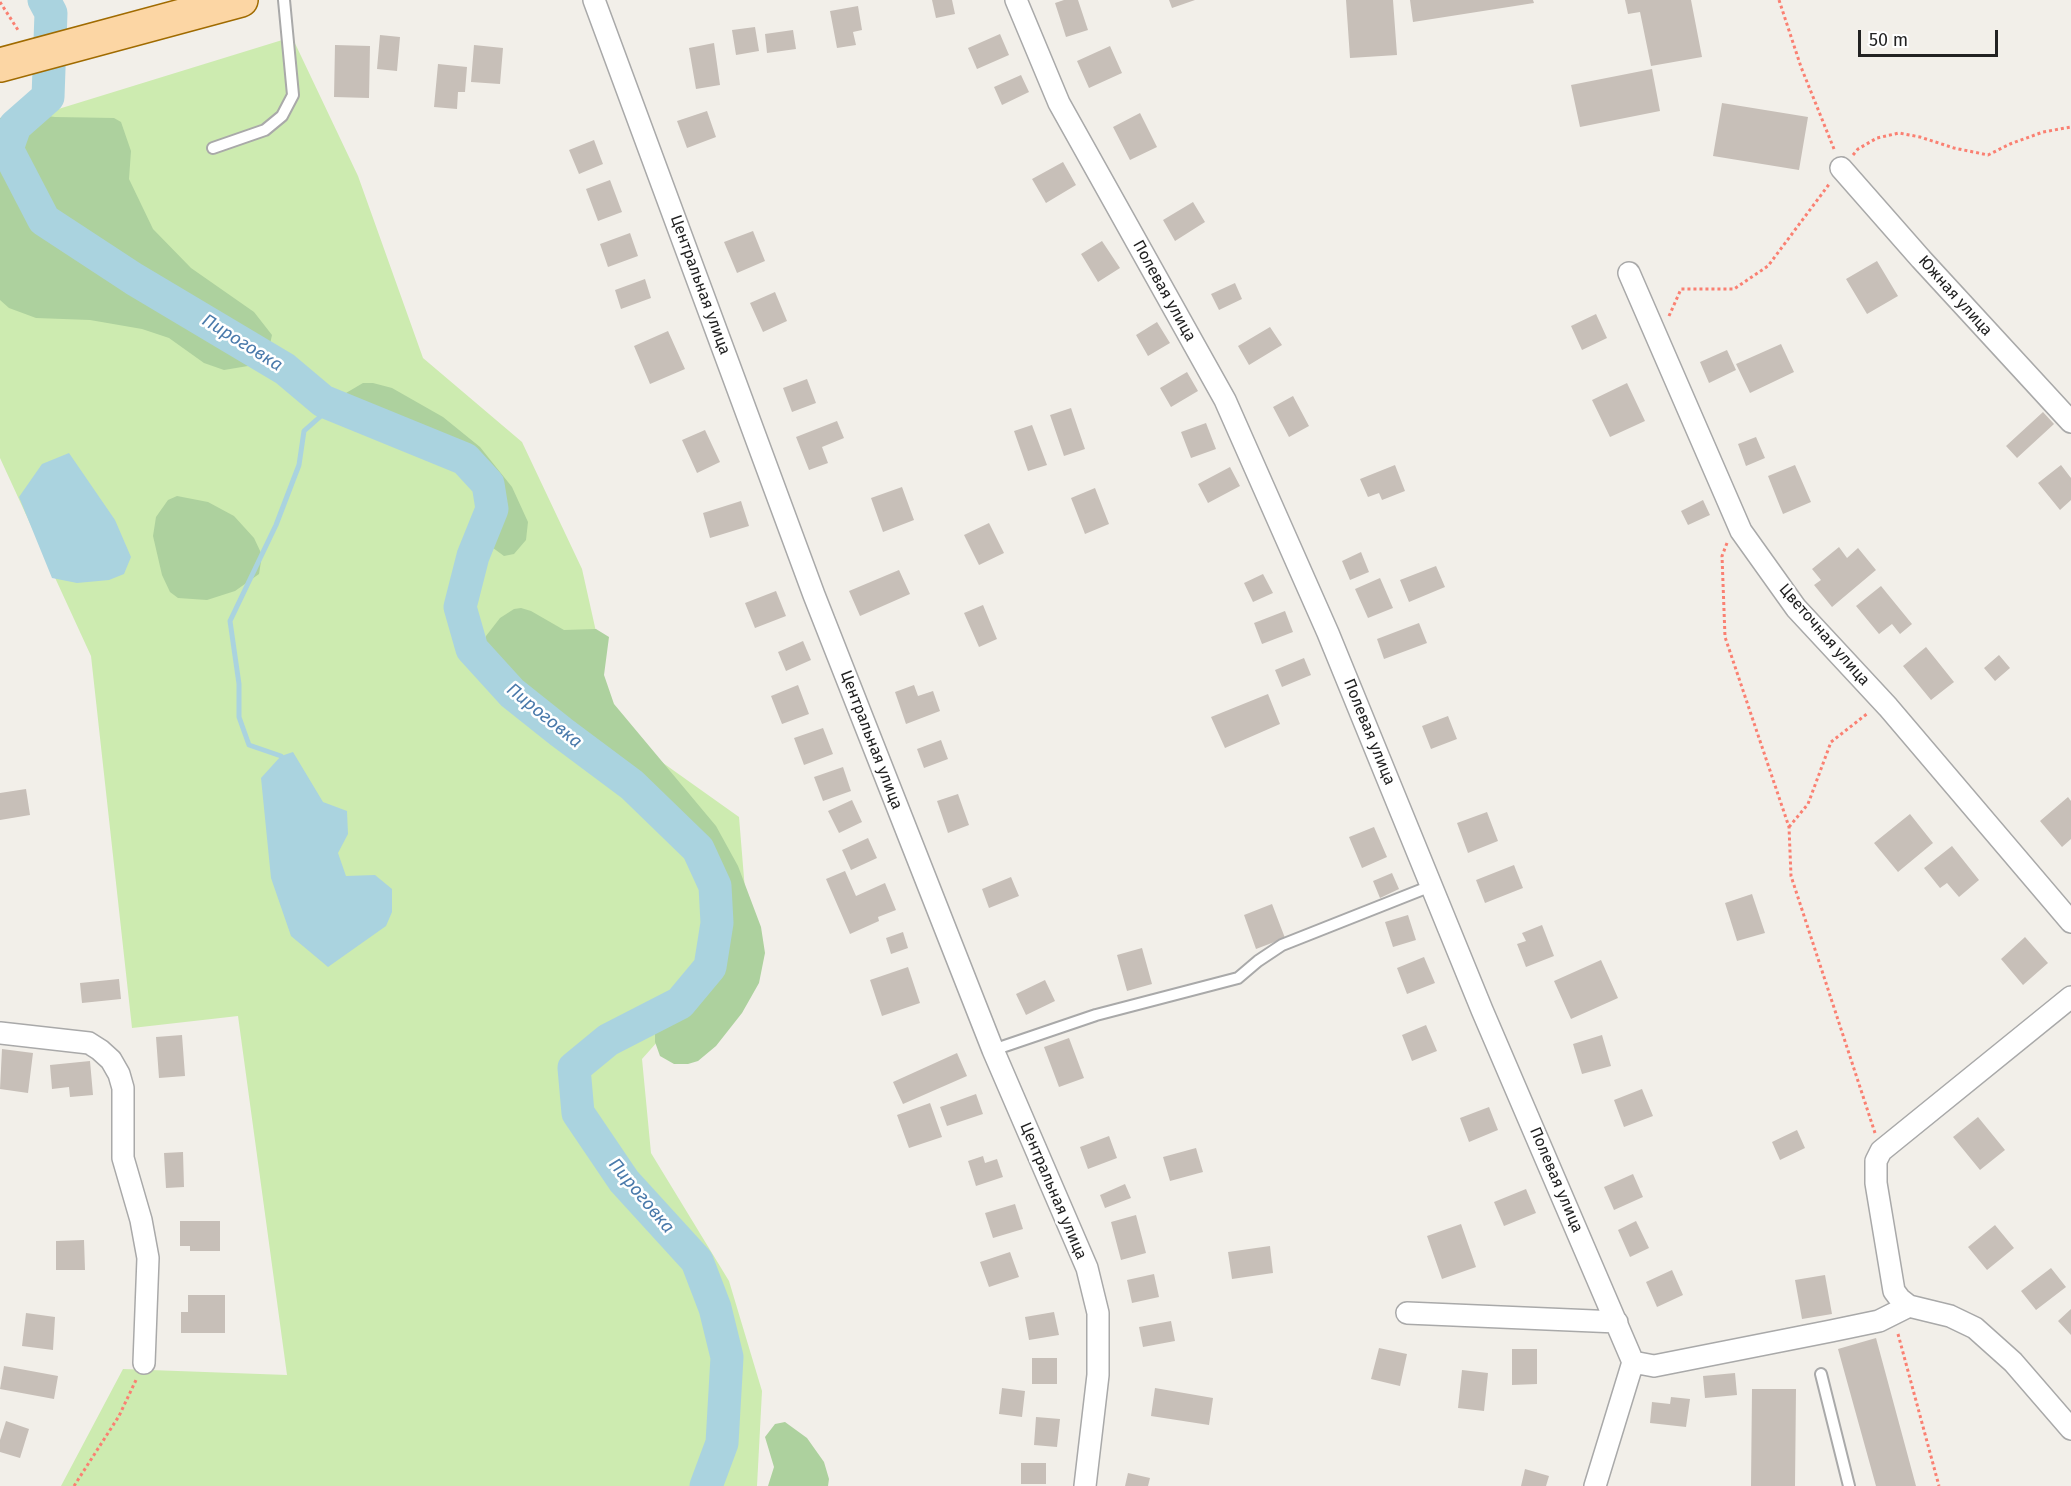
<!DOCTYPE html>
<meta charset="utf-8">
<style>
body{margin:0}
#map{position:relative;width:2071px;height:1486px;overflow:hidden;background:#f2efe9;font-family:"Fira Sans",sans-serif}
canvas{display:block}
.scale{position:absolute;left:1858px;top:30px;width:140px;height:27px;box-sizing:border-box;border:3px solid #222;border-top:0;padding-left:8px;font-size:18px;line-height:21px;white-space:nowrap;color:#222;-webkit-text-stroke:4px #fff;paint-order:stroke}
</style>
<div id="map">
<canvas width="2071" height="1486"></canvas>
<div class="scale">50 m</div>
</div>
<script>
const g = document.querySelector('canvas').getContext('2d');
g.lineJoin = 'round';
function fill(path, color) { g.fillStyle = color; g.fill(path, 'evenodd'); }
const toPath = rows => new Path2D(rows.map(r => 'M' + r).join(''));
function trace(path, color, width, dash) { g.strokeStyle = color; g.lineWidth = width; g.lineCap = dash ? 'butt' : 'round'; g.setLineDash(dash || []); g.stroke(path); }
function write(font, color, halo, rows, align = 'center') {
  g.font = font + ' "Fira Sans",sans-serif'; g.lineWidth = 5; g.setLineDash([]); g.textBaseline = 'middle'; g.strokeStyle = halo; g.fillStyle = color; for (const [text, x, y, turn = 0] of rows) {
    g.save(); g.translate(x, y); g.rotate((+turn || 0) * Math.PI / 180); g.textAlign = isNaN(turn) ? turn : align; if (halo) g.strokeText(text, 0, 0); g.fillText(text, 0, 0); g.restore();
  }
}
const grass = toPath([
 [292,37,358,176,423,358,522,442,582,569,601,654,580,695,649,753,739,817,749,939,642,1059,651,1153,729,1281,762,1391,757,1486,61,1486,123,1369,287,1375,238,1016,132,1028,91,656,0,458,0,127]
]);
const forest = toPath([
 [16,112,55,117,114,118,121,122,131,151,129,179,153,229,191,268,254,312,272,335,268,353,254,365,224,370,204,363,169,338,142,329,90,320,36,318,9,308,0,300,0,118],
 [363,383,373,383,392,388,443,417,480,447,512,487,528,522,526,540,514,554,504,556,489,545,483,526,481,496,472,479,448,462,391,445,354,425,343,411,341,402,346,393],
 [177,496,208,502,234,516,254,538,262,555,259,574,235,591,207,600,178,598,170,592,162,575,153,536,156,517,168,500],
 [521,608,531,611,564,630,596,629,609,637,604,675,614,704,716,826,738,866,761,927,765,953,759,983,742,1013,716,1046,698,1061,688,1064,674,1064,660,1056,655,1042,655,1018,663,1005,675,997,708,986,715,978,720,963,722,920,721,900,714,870,699,840,671,805,649,786,559,723,489,656,484,646,486,636,500,618,514,609],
 [785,1422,807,1438,824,1462,829,1479,828,1486,768,1486,774,1467,765,1437,775,1424]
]);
const water = toPath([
 [69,453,115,520,131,557,124,574,109,580,77,583,52,578,19,497,42,464],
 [293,752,323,802,347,811,348,834,338,853,346,876,375,875,392,889,392,912,386,926,328,967,291,936,271,878,261,778,281,756]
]);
const stream = toPath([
 [281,756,249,745,239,717,239,684,230,621,276,525,299,465,304,431,322,415,323,401]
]);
const river = toPath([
 [44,0,51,13,48,97,15,126,7,149,44,220,134,279,285,369,323,401,465,459,488,484,492,509,473,556,460,607,472,649,512,693,561,732,632,785,698,849,715,886,717,923,710,967,680,1003,608,1040,574,1068,578,1113,624,1181,697,1261,715,1308,727,1357,722,1443,706,1486]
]);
const building = toPath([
 [932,0,952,0,955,14,936,18],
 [1064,0,1078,0,1088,30,1066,37,1055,3],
 [1169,0,1195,0,1172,8],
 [1346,0,1393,0,1397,55,1350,58],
 [1410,0,1533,0,1534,3,1413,22],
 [1625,0,1691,0,1702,57,1651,66,1640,12,1628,14],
 [858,6,862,30,853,32,856,45,837,48,830,11],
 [755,27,759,51,736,55,732,30],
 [793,30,796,49,767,53,765,34],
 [1000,34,1009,55,977,69,968,48],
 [380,35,400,37,397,71,377,69],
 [714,43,720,85,696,89,689,48],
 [335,45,370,46,369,98,334,97],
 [474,45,503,48,500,84,471,82],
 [1110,46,1122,73,1089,88,1077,61],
 [438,64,467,67,465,92,458,92,457,109,434,107],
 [1652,69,1660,111,1580,127,1571,85],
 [1021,75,1029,92,1002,105,994,87],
 [1722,103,1808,117,1799,170,1713,156],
 [707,111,716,137,687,148,677,121],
 [1140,113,1157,147,1130,160,1113,127],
 [594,140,603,164,579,174,569,150],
 [1063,162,1076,185,1046,203,1032,179],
 [610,180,622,212,598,221,586,189],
 [1193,202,1205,222,1175,241,1163,220],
 [753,231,765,261,737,273,724,242],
 [630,233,638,256,608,267,600,244],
 [1102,241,1120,268,1098,282,1081,254],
 [1877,261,1898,296,1867,314,1846,279],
 [645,279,651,298,621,309,615,290],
 [1235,283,1242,299,1219,310,1211,294],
 [775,292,787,321,763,332,750,303],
 [1596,314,1607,338,1582,350,1571,326],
 [1157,322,1170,343,1148,356,1136,335],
 [1270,327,1282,345,1249,365,1238,346],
 [668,331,685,369,650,384,634,346],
 [1781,344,1794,372,1750,393,1736,364],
 [1727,350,1736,370,1709,383,1700,362],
 [1187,372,1198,391,1171,407,1160,388],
 [807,379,816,403,792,412,783,388],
 [1627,383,1645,421,1610,437,1592,400],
 [1293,396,1309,426,1289,437,1273,407],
 [1071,408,1085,449,1064,456,1050,415],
 [2043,412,2054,424,2017,458,2006,446],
 [837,421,844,438,822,447,828,463,809,470,796,437],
 [1206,423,1216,449,1191,458,1181,432],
 [1032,425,1047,465,1028,471,1014,431],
 [705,430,720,462,697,473,682,440],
 [1756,437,1765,458,1746,466,1738,444],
 [1395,465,1405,491,1382,500,1379,493,1368,497,1360,479],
 [1795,465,1811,502,1783,514,1768,476],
 [2061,465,2071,478,2071,500,2060,510,2038,483],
 [1230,467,1240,486,1208,503,1198,484],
 [902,487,914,520,883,532,871,498],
 [1095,488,1109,524,1085,534,1071,498],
 [1703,500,1710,515,1688,525,1681,511],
 [741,501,749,526,710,538,703,513],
 [989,523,1004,553,979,565,964,535],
 [1839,547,1847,558,1858,548,1876,570,1832,607,1814,585,1821,580,1812,569],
 [1361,552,1369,572,1350,580,1342,561],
 [1436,566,1445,587,1409,602,1400,580],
 [899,570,910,594,860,616,849,591],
 [1263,574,1273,593,1253,602,1244,583],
 [1380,578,1393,608,1368,618,1355,589],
 [1881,586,1912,624,1900,634,1892,624,1879,634,1856,606],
 [776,591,786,616,755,628,745,603],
 [983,605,997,639,979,647,964,613],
 [1285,611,1293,632,1262,644,1254,623],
 [1419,623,1427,643,1384,659,1377,639],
 [803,641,811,660,786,671,778,652],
 [1926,647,1954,682,1931,700,1903,666],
 [1999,655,2010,668,1995,681,1984,668],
 [1304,658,1311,675,1282,687,1275,670],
 [798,685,809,714,782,724,771,696],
 [914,685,918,696,933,691,940,711,906,724,895,692],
 [1268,694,1280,724,1225,748,1211,717],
 [1448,716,1457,739,1431,749,1422,726],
 [823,728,833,754,804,765,794,738],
 [941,740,948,759,924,768,917,749],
 [843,767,851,791,823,801,814,777],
 [26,789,30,815,0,820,0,793],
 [958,794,969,825,948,833,937,801],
 [2068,797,2071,801,2071,839,2062,847,2040,821],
 [852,800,862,822,839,833,828,811],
 [1487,812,1498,841,1468,853,1457,823],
 [1910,814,1933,843,1898,872,1874,843],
 [1374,827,1387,857,1362,868,1349,837],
 [868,838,877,858,851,870,842,850],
 [1952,846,1979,880,1959,897,1947,883,1940,888,1924,868],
 [1514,865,1523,888,1485,903,1476,880],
 [845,871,856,896,885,883,896,910,878,917,879,921,850,934,826,879],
 [1392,873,1399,889,1380,898,1373,881],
 [1011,877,1019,896,989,908,982,889],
 [1752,894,1765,933,1737,941,1725,903],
 [1272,904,1285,938,1256,949,1244,915],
 [1408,915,1416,940,1393,947,1385,922],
 [1542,925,1554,956,1526,967,1517,944,1526,941,1522,933],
 [903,932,908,948,891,954,886,938],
 [2025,937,2048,963,2023,985,2001,959],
 [1142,948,1152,984,1127,991,1117,955],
 [1424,957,1435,983,1407,994,1397,968],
 [1601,960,1618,998,1571,1019,1554,981],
 [908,967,920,1003,882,1016,870,980],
 [119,979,121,999,82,1003,80,983],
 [1045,980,1055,1001,1026,1015,1016,994],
 [1426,1025,1437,1051,1412,1061,1402,1035],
 [182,1035,185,1076,159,1078,156,1037],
 [1602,1035,1611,1066,1582,1074,1573,1044],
 [1069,1038,1084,1078,1059,1087,1044,1047],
 [2,1049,33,1053,28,1093,0,1089],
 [957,1053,967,1076,903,1104,893,1082],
 [90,1061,93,1095,70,1097,69,1087,52,1089,50,1065],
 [1642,1089,1653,1116,1624,1127,1614,1100],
 [976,1094,983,1114,947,1126,940,1107],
 [930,1103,942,1137,909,1148,897,1115],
 [1489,1107,1498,1130,1469,1142,1460,1118],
 [1978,1117,2005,1150,1980,1170,1953,1137],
 [1797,1130,1805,1148,1780,1160,1772,1142],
 [1109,1136,1117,1158,1088,1169,1080,1147],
 [1196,1148,1203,1172,1170,1181,1163,1157],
 [183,1152,184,1187,166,1188,164,1153],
 [983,1156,985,1163,997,1159,1003,1177,976,1186,968,1161],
 [1633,1174,1643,1197,1614,1210,1604,1187],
 [1125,1184,1131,1198,1105,1208,1100,1195],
 [1526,1189,1536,1213,1504,1226,1494,1202],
 [1015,1204,1023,1229,993,1238,985,1213],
 [1136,1215,1146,1253,1121,1260,1111,1222],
 [180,1221,220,1221,220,1251,190,1251,190,1246,180,1246],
 [1636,1221,1649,1248,1630,1257,1618,1230],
 [1461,1224,1476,1267,1442,1279,1427,1236],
 [1995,1225,2014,1248,1987,1270,1968,1247],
 [84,1240,85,1270,56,1270,56,1241],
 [1270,1246,1273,1273,1232,1279,1228,1252],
 [1010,1252,1019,1277,989,1287,980,1262],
 [2051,1268,2066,1287,2036,1310,2021,1291],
 [1672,1270,1683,1295,1657,1307,1646,1282],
 [1154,1274,1159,1297,1132,1303,1127,1280],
 [1825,1275,1832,1314,1802,1319,1795,1280],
 [188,1295,225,1295,225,1333,181,1333,181,1312,188,1312],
 [2071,1309,2071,1335,2058,1321],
 [1054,1312,1059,1335,1029,1340,1025,1317],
 [26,1313,55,1317,53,1350,22,1346],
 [1171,1321,1175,1341,1143,1347,1139,1327],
 [1876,1338,1916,1486,1876,1486,1838,1349],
 [1379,1348,1407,1354,1400,1386,1371,1379],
 [1512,1349,1537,1349,1537,1384,1512,1385],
 [1032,1358,1057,1358,1057,1384,1032,1384],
 [4,1366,58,1376,54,1399,0,1389],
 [1462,1370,1488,1373,1484,1411,1458,1408],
 [1735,1373,1737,1395,1705,1398,1703,1376],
 [1002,1388,1025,1391,1022,1417,999,1414],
 [1155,1388,1213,1398,1209,1425,1151,1416],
 [1752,1389,1796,1389,1795,1486,1751,1486],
 [1671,1397,1690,1399,1686,1427,1650,1423,1652,1402,1670,1404],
 [1036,1417,1060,1419,1057,1447,1034,1445],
 [6,1421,29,1429,20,1458,0,1452,0,1440],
 [1021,1463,1046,1463,1046,1484,1021,1484],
 [1525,1469,1549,1476,1546,1486,1521,1486],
 [1128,1473,1150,1478,1148,1486,1125,1486]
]);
const path = toPath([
 [1779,0,1801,67,1834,149],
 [0,2,18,30],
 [1853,155,1858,149,1877,138,1899,133,1920,137,1954,148,1988,155,2010,144,2043,132,2071,127],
 [1669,316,1681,289,1734,289,1768,266,1830,183],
 [1727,543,1722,556,1725,637,1789,827,1791,876,1875,1133],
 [1789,827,1808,804,1831,742,1868,713],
 [1898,1334,1939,1486],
 [74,1486,119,1416,136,1380]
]);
const lane = toPath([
 [213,148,265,130,282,116,293,95,284,0],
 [993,1050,1096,1015,1238,978,1258,961,1282,945,1431,886],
 [1821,1374,1849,1486]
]);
const street = toPath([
 [594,0,814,595,993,1050,1087,1268,1098,1313,1098,1375,1085,1486],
 [1016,0,1059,103,1225,400,1328,633,1482,1010,1633,1362,1595,1486],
 [1841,168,1921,259,2071,422],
 [1629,273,1741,531,1796,608,1888,707,2071,922],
 [2071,997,1881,1151,1876,1161,1876,1183,1894,1291,1900,1299,1909,1306,1950,1316,1975,1328,2013,1362,2071,1429],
 [0,1033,89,1043,100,1050,111,1060,119,1074,123,1088,123,1158,141,1220,148,1258,144,1363],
 [1407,1313,1617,1322],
 [1633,1362,1654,1366,1831,1331,1879,1321,1909,1306]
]);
const primary = toPath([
 [0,65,241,0]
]);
const streetNames = [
 ["Центральная улица",700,285,70],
 ["Полевая улица",1164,291,61],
 ["Южная улица",1955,296,48],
 ["Цветочная улица",1824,635,49],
 ["Полевая улица",1369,732,68],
 ["Центральная улица",871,740,69],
 ["Полевая улица",1556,1180,67],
 ["Центральная улица",1053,1191,67]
];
const waterNames = [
 ["Пироговка",242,343,32],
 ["Пироговка",544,716,39],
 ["Пироговка",641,1196,50]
];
fill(grass, '#cdebb0');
fill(forest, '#add19e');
fill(water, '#aad3df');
trace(stream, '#aad3df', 5);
trace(river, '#aad3df', 33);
fill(building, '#c7bfb8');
trace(lane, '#a9a9a9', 14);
trace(street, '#a9a9a9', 24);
trace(primary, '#a06b00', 36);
trace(path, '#fa8072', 3, [3, 3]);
trace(lane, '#fff', 10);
trace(street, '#fff', 21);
trace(primary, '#fcd6a4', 33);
write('16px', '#222', '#fff', streetNames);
write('italic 18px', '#4a7aab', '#fff', waterNames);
</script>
